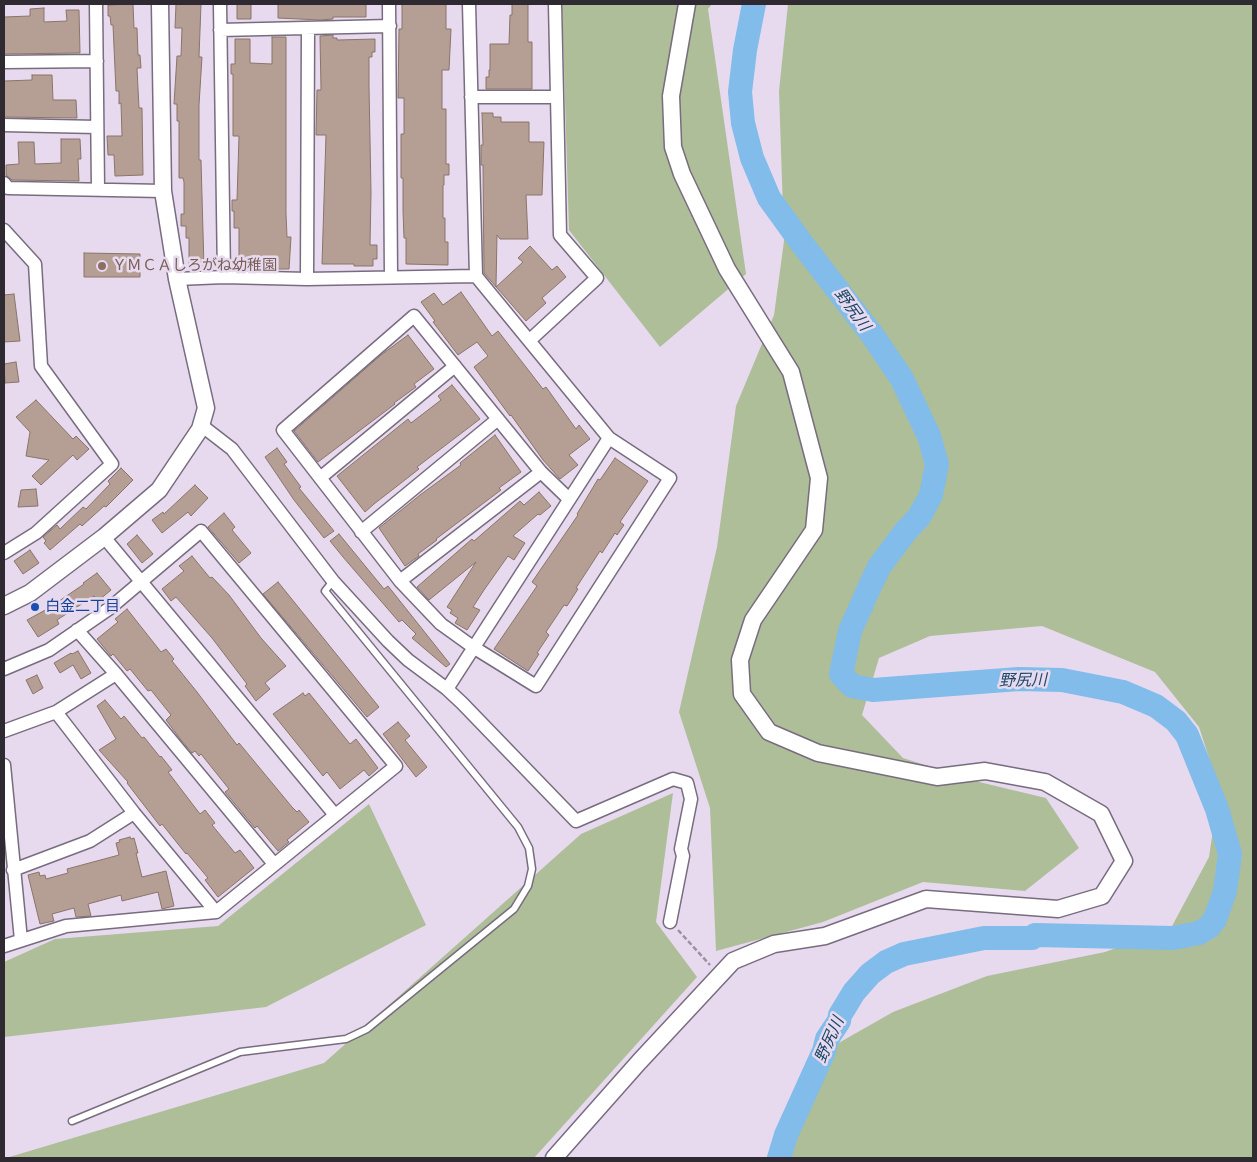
<!DOCTYPE html>
<meta charset="utf-8">
<style>
body{margin:0}
#map{position:relative;width:1257px;height:1162px;overflow:hidden;background:#e7daef;font-family:Helvetica,sans-serif}
canvas{display:block}
.frame{position:absolute;inset:0;border:5px solid #2f2a32;pointer-events:none}
</style>
<div id="map">
<canvas width="1257" height="1162"></canvas>
<div class="frame"></div>
</div>
<script>
const g = document.querySelector('canvas').getContext('2d');
g.lineJoin = 'round';
function fill(path, color) { g.fillStyle = color; g.fill(path, 'evenodd'); }
const toPath = rows => new Path2D(rows.map(r => 'M' + r).join(''));
function trace(path, color, width, dash) { g.strokeStyle = color; g.lineWidth = width; g.lineCap = dash ? 'butt' : 'round'; g.setLineDash(dash || []); g.stroke(path); }
function write(font, color, halo, rows, align = 'center') {
  g.font = font + ' Helvetica,"Noto Sans JP",sans-serif'; g.lineWidth = 5; g.setLineDash([]); g.textBaseline = 'middle'; g.strokeStyle = halo; g.fillStyle = color; for (const [text, x, y, turn = 0] of rows) {
    g.save(); g.translate(x, y); g.rotate((+turn || 0) * Math.PI / 180); g.textAlign = isNaN(turn) ? turn : align; if (halo) g.strokeText(text, 0, 0); g.fillText(text, 0, 0); g.restore();
  }
}
const green = toPath([
 [562,4,712,4,708,9,746,274,660,347,569,230],
 [788,4,1253,4,1253,1158,783,1158,787,1154,821,1053,893,1012,987,976,1105,952,1171,928,1209,857,1219,789,1199,727,1155,672,1042,626,930,636,879,658,862,715,903,758,979,782,1046,798,1079,848,1025,891,923,882,823,922,716,951,710,808,679,712,717,547,736,406,774,315,784,241,779,91],
 [673,793,656,922,697,977,534,1158,6,1158,324,1063,581,834],
 [369,804,426,925,266,1007,4,1037,4,962,55,939,218,926]
]);
const river = toPath([
 [754,4,745,50,740,92,743,123,752,158,769,198,803,245,873,336,902,379,929,436,937,464,931,495,919,517,905,532,879,567,870,586,850,631,841,674,852,686,873,690,1019,679,1062,680,1123,692,1156,706,1176,721,1187,735,1217,809,1230,854,1225,891,1215,919,1209,927,1199,933,1173,938,1035,935,1032,938,984,938,904,954,886,962,870,974,854,992,840,1015,839,1021,827,1039,824,1051,786,1135,779,1158]
]);
const building = toPath([
 [133,4,134,28,137,28,138,55,140,55,141,68,137,68,139,108,142,108,143,175,115,176,114,155,108,155,107,136,122,136,121,103,119,104,119,91,116,91,113,25,111,25,110,16,108,16,108,5,133,4],
 [176,4,201,4,199,57,202,57,199,105,199,160,201,160,204,268,189,268,189,238,186,238,186,226,181,226,181,214,184,214,184,182,183,178,179,178,179,121,177,121,177,104,174,104,177,56,181,56,182,28,175,28,176,4],
 [237,4,251,4,251,19,237,19,237,4],
 [278,4,366,4,366,17,333,17,333,19,320,20,278,18,278,4],
 [402,4,446,4,446,29,451,29,449,70,442,70,442,109,446,109,446,164,449,164,449,175,444,175,444,185,443,185,443,218,445,218,445,242,448,242,448,265,406,264,406,238,404,238,403,211,403,178,401,178,401,134,404,134,404,98,398,98,399,29,402,29,402,4],
 [512,4,528,4,528,42,532,42,532,89,486,89,486,77,489,77,489,70,490,70,490,44,509,44,510,15,512,15,512,4],
 [44,8,44,22,67,21,66,10,79,10,80,53,4,54,4,17,30,16,30,9,44,8],
 [333,35,333,38,337,38,337,40,375,39,375,52,372,52,372,57,369,57,369,86,371,193,370,245,377,245,377,259,373,259,373,266,354,266,354,264,322,264,326,135,316,135,317,90,321,90,320,36,333,35],
 [272,37,286,37,286,213,287,237,291,237,289,269,239,269,239,228,234,228,234,211,232,211,232,200,237,200,239,136,233,136,233,74,231,74,231,64,235,64,235,39,250,39,250,63,272,64,272,37],
 [32,75,52,75,53,100,76,100,77,118,4,117,4,81,32,80,32,75],
 [482,113,493,113,493,117,501,117,501,122,529,122,529,142,544,142,542,195,526,195,528,239,500,239,497,235,496,287,523,262,518,258,530,246,552,270,557,266,566,277,542,298,546,303,526,321,484,273,483,165,481,165,481,145,483,145,482,113],
 [61,139,80,139,81,159,78,159,79,181,12,180,6,175,6,165,19,164,18,142,34,142,35,164,61,163,61,139],
 [84,253,140,254,140,277,84,277,84,253],
 [461,292,492,336,498,331,543,389,546,387,576,429,579,425,590,439,569,455,578,465,560,479,543,460,511,415,510,416,474,367,488,356,477,342,458,355,433,322,435,321,421,302,434,293,443,305,461,292],
 [14,294,20,341,4,342,4,295,14,294],
 [408,335,434,369,414,384,416,387,394,403,395,404,318,462,294,431,381,355,408,335],
 [16,362,19,382,5,383,4,364,16,362],
 [452,385,480,419,417,467,419,469,374,504,365,512,337,476,408,419,411,423,441,400,438,396,452,385],
 [36,400,73,439,76,436,89,449,77,460,73,455,41,485,32,476,49,460,26,456,30,432,16,417,36,400],
 [495,435,521,472,499,488,501,490,436,539,437,540,418,554,419,556,405,566,379,528,420,495,461,465,460,463,495,435],
 [277,448,287,462,284,464,301,487,299,488,334,531,324,538,294,500,265,457,277,448],
 [615,458,648,481,620,522,624,525,617,535,615,533,602,553,600,551,576,588,578,589,567,606,564,605,546,632,549,635,537,653,539,654,528,671,494,649,537,586,532,582,578,515,577,514,598,479,600,480,615,458],
 [121,468,133,480,106,507,104,506,82,526,80,524,50,550,44,543,46,541,43,537,57,525,60,529,83,507,86,509,110,484,108,481,121,468],
 [195,485,208,498,191,516,188,512,162,533,152,520,163,512,164,514,195,485],
 [36,489,38,506,18,507,21,490,36,489],
 [539,492,551,506,540,515,538,514,513,536,525,543,514,560,508,556,484,590,473,607,480,610,467,630,455,623,458,618,450,613,452,610,447,607,476,562,429,600,417,587,472,539,474,541,520,501,524,505,539,492],
 [224,513,235,527,232,530,251,553,239,563,208,527,224,513],
 [339,534,384,589,388,586,450,664,446,667,412,638,416,634,402,620,399,622,343,557,330,541,339,534],
 [137,535,153,554,142,563,127,544,137,535],
 [30,550,39,563,23,574,14,561,30,550],
 [192,556,210,578,212,577,229,595,261,638,286,666,265,683,270,689,256,701,245,686,247,684,212,638,176,597,171,601,162,589,184,571,179,566,192,556],
 [97,573,111,590,98,601,94,596,57,620,59,624,38,637,27,620,49,608,84,584,83,583,97,573],
 [278,582,379,707,367,717,263,594,278,582],
 [127,609,161,652,166,649,174,659,172,661,197,692,237,745,239,743,292,807,297,812,299,810,309,822,287,840,289,842,278,851,257,826,255,828,225,792,229,789,201,754,199,756,195,751,192,753,181,740,166,720,171,715,151,690,148,691,130,669,127,671,113,654,111,656,97,639,118,622,115,619,127,609],
 [78,651,91,673,81,679,73,665,60,673,54,663,71,653,72,654,78,651],
 [37,675,43,688,33,694,26,680,37,675],
 [303,693,305,696,309,693,350,744,356,739,378,768,369,776,364,770,340,789,327,772,323,776,273,714,303,693],
 [105,700,121,719,124,716,142,738,144,737,160,757,161,756,172,770,168,772,200,814,205,810,215,823,212,825,235,853,240,850,254,868,218,897,205,880,208,878,187,853,186,854,162,824,160,826,127,783,128,782,99,750,116,739,97,706,105,700],
 [398,722,410,736,405,740,427,767,416,777,383,734,398,722],
 [130,837,131,839,134,838,138,853,136,853,142,877,166,871,174,906,162,909,158,892,122,901,121,895,88,904,91,916,76,917,74,908,52,914,54,921,40,924,28,875,39,872,40,876,45,875,46,879,68,873,67,869,119,855,116,843,120,842,119,840,130,837]
]);
const path = toPath([
 [678,930,710,965]
]);
const service = toPath([
 [72,1121,240,1052,346,1039,367,1029,514,909,528,886,532,869,529,848,518,827,325,591,333,581]
]);
const minor = toPath([
 [96,4,98,189],
 [220,4,224,277],
 [389,4,391,277],
 [469,4,476,276],
 [220,30,390,26],
 [4,62,97,61],
 [471,97,557,97],
 [4,125,97,127],
 [4,183,8,188,163,191],
 [4,230,35,264,41,366,112,464,36,533,4,553],
 [177,279,224,277,307,279,476,276,609,438,447,689],
 [307,279,308,28],
 [530,340,597,278,560,235,555,4],
 [201,425,232,449,333,581,388,641,408,660,447,689,462,703,576,821,673,779,687,783,691,799,681,849,683,856,670,922],
 [320,478,455,366],
 [569,499,541,472,414,316,283,430,400,581,441,624,473,647,536,686,670,478,609,438],
 [361,532,498,419],
 [104,537,335,815],
 [400,581,541,472],
 [4,669,49,650,110,608,201,531,396,766,216,912,66,926,4,946],
 [116,674,274,864],
 [56,712,134,813,216,912],
 [4,731,56,712,116,674,77,630],
 [4,765,21,940],
 [13,870,90,841,134,813]
]);
const tertiary = toPath([
 [4,606,30,593,104,537,159,490,200,429,206,408,177,279,163,191,160,4],
 [554,1158,639,1062,733,961,774,944,825,936,926,899,1058,909,1102,896,1124,861,1101,814,1045,782,985,771,937,777,818,753,769,732,742,694,740,660,753,620,814,530,819,478,791,372,727,269,682,174,673,147,671,96,687,4]
]);
const markers = [
 [102,266,5,"#8d6e63"],
 [35,607,5,"#1a4fb4"]
];
const educationNames = [
 ["ＹＭＣＡしろがね幼稚園",112,266]
];
const transitNames = [
 ["白金二丁目",45,607]
];
const waterNames = [
 ["野尻川",852,310,54],
 ["野尻川",1023,681,-1],
 ["野尻川",830,1040,-66]
];
fill(green, '#aebe98');
trace(river, '#81bcea', 24);
fill(building, '#b59e93');
trace(building, '#8a746a', 1);
trace(service, '#786c7f', 9);
trace(minor, '#786c7f', 15);
trace(tertiary, '#786c7f', 19);
trace(path, '#9b92a1', 2.5, [5, 2.5]);
trace(service, '#fff', 6);
trace(minor, '#fff', 12);
trace(tertiary, '#fff', 16);
for (const [x, y, r, color] of markers) { const dot = new Path2D(); dot.arc(x, y, r, 0, 2 * Math.PI); g.fillStyle = color; g.fill(dot); trace(dot, '#e7daef', 2); }
write('15px', '#785e54', '#e7daef', educationNames, 'left');
write('15px', '#164399', '#e7daef', transitNames, 'left');
write('italic 16px', '#1b4766', '#e7daef', waterNames);
</script>
